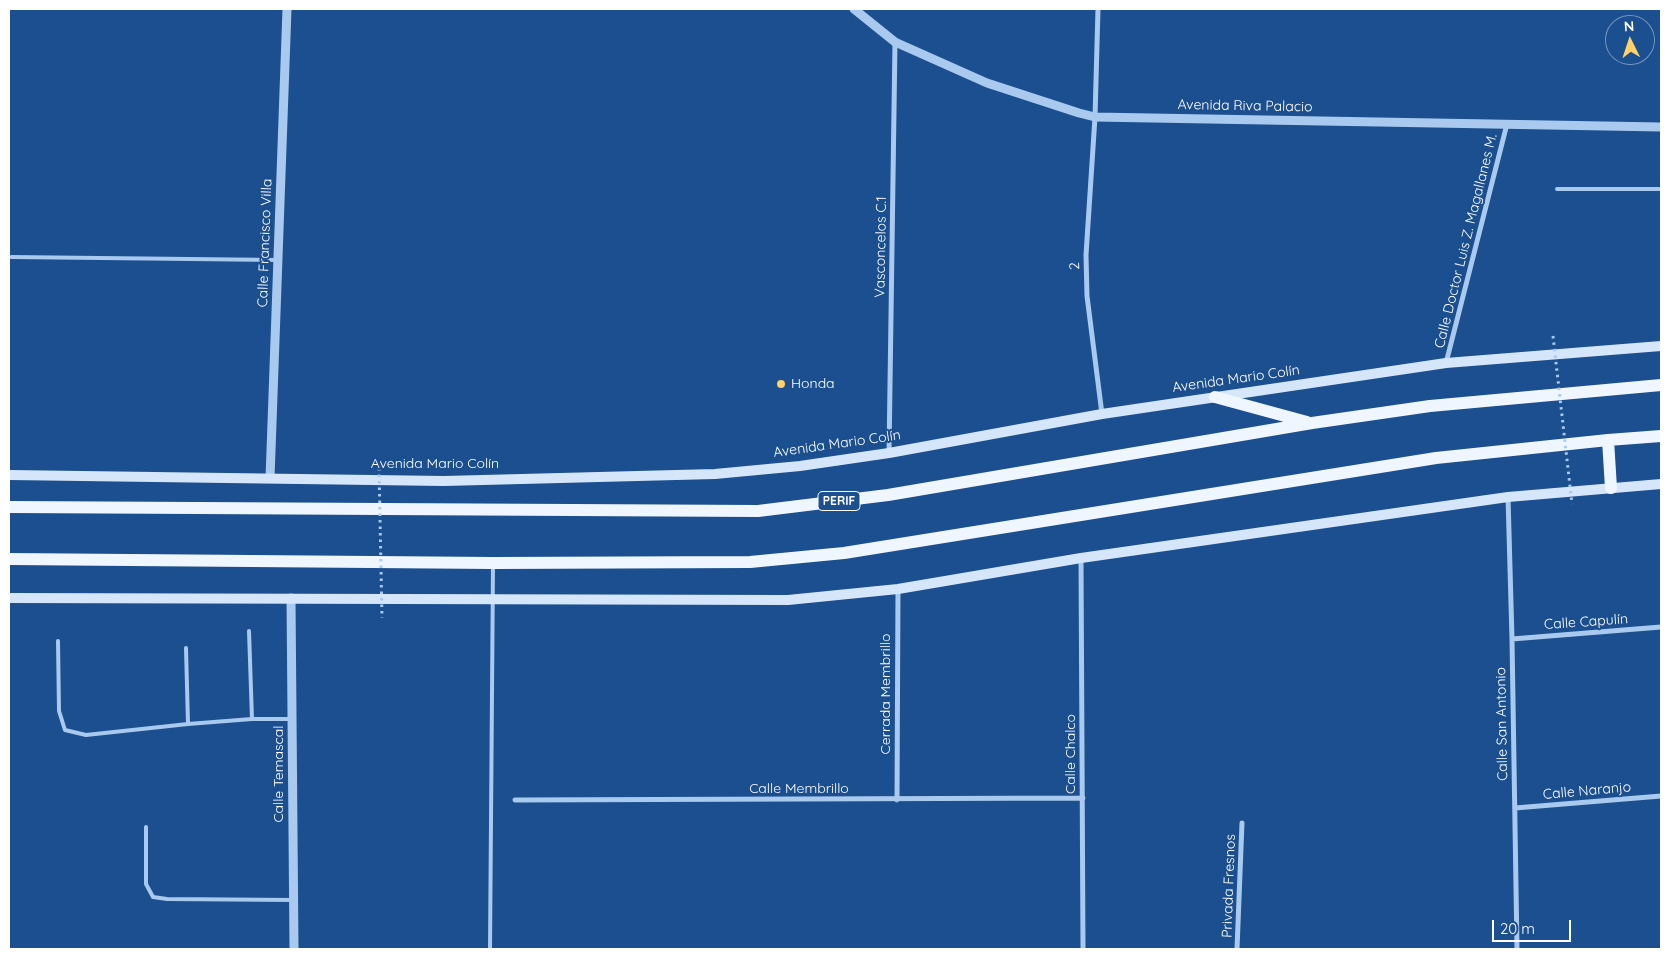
<!DOCTYPE html>
<meta charset="utf-8">
<style>
body{margin:0}
#map{position:relative;width:1670px;height:958px;overflow:hidden;background:#1b4f8f;font-family:Quicksand,sans-serif}
canvas{display:block}
.frame{position:absolute;inset:0;border:10px solid #fff;pointer-events:none}
.north{position:absolute;left:1605px;top:15px;width:50px;height:50px;box-sizing:border-box;background:#1b4f8f;border:1px solid #7695bc;border-radius:50%;rotate:356deg;font-size:14px;font-weight:700;line-height:20px;text-align:center;color:#fff}
.north::after{content:'';display:block;margin:auto;width:18px;height:22px;background:#ffd166;clip-path:polygon(50% 0,100% 100%,50% 72%,0 100%)}
.scale{position:absolute;left:1492px;top:920px;width:79px;height:22px;box-sizing:border-box;border:2px solid #fff;border-top:0;padding-left:6px;font-size:15px;line-height:18px;white-space:nowrap;color:#fff;-webkit-text-stroke:4px #1b4f8f;paint-order:stroke}
</style>
<div id="map">
<canvas width="1670" height="958"></canvas>
<div class="frame"></div>
<div class="north">N</div>
<div class="scale">20 m</div>
</div>
<script>
const g = document.querySelector('canvas').getContext('2d');
g.lineJoin = 'round';
const toPath = rows => new Path2D(rows.map(r => 'M' + r).join(''));
function trace(path, color, width, dash) { g.strokeStyle = color; g.lineWidth = width; g.lineCap = dash ? 'butt' : 'round'; g.setLineDash(dash || []); g.stroke(path); }
function write(font, color, halo, rows, align = 'center') {
  g.font = font + ' Quicksand,sans-serif'; g.lineWidth = 4; g.setLineDash([]); g.textBaseline = 'middle'; g.strokeStyle = halo; g.fillStyle = color; for (const [text, x, y, turn = 0] of rows) {
    g.save(); g.translate(x, y); g.rotate((+turn || 0) * Math.PI / 180); g.textAlign = isNaN(turn) ? turn : align; if (halo) g.strokeText(text, 0, 0); g.fillText(text, 0, 0); g.restore();
  }
}
const service = toPath([
 [1557,189,1661,189],
 [11,257,278,260],
 [249,631,252,719],
 [58,641,59,711,65,730,86,735,188,724,252,719,291,719],
 [186,648,188,724],
 [146,827,146,884,153,897,167,899,293,900],
 [490,949,493,565]
]);
const minor = toPath([
 [1098,9,1095,117,1086,255,1087,296,1102,414],
 [1446,363,1507,124],
 [889,453,895,42],
 [1508,497,1512,639,1517,949],
 [1081,558,1083,949],
 [1512,639,1661,627],
 [515,800,1083,798],
 [897,800,898,589],
 [1515,808,1661,796],
 [1237,949,1242,823]
]);
const tertiary = toPath([
 [854,9,895,42,987,83,1079,113,1095,117,1661,127],
 [270,478,287,9],
 [291,598,294,949]
]);
const secondary = toPath([
 [9,475,444,481,715,474,800,466,889,453,1102,414,1446,363,1661,346],
 [9,598,788,600,898,589,1081,558,1508,497,1661,484]
]);
const primary = toPath([
 [1215,397,1307,422],
 [1608,440,1611,488],
 [9,507,758,511,888,495,1312,423,1430,406,1661,385],
 [9,559,493,563,750,562,844,553,1436,458,1608,440,1661,436]
]);
const pathBridge = toPath([
 [1553,336,1572,504],
 [379,468,382,618]
]);
const markers = [
 [781,384,5,"#ffd166"]
];
const shields = [
 [839,501,42]
];
const shieldNames = [
 ["PERIF",839,501]
];
const streetNames = [
 ["Avenida Riva Palacio",1245,106,1],
 ["Calle Doctor Luis Z. Magallanes M.",1466,241,-76],
 ["Calle Francisco Villa",265,243,-88],
 ["Vasconcelos C.1",881,247,-89],
 ["2",1075,266,-92],
 ["Avenida Mario Colín",1236,379,-8],
 ["Avenida Mario Colín",837,444,-8],
 ["Avenida Mario Colín",435,464],
 ["Calle Capulín",1586,622,-4],
 ["Cerrada Membrillo",886,694,-90],
 ["Calle San Antonio",1502,724,-91],
 ["Calle Chalco",1071,754,-90],
 ["Calle Temascal",279,774,-90],
 ["Calle Membrillo",799,789],
 ["Calle Naranjo",1587,791,-5],
 ["Privada Fresnos",1229,886,-88]
];
const poiNames = [
 ["Honda",791,384]
];
trace(service, '#a9c9ee', 4);
trace(minor, '#a9c9ee', 5);
trace(tertiary, '#a9c9ee', 9);
trace(secondary, '#d6e6fa', 10);
trace(primary, '#f0f6ff', 12);
trace(pathBridge, '#a9c9ee', 3, [2.5, 4]);
for (const [x, y, r, color] of markers) { const dot = new Path2D(); dot.arc(x, y, r, 0, 2 * Math.PI); g.fillStyle = color; g.fill(dot); trace(dot, '#1b4f8f', 2); }
for (const [x, y, w] of shields) { const box = new Path2D(); box.roundRect(x - w / 2, y - 9.5, w, 19, 4); g.fillStyle = '#1b4f8f'; g.fill(box); trace(box, '#fff', 1); }
write('bold 12px', '#fff', null, shieldNames);
write('14px', '#fff', '#1b4f8f', streetNames);
write('14px', '#fff', '#1b4f8f', poiNames, 'left');
</script>
